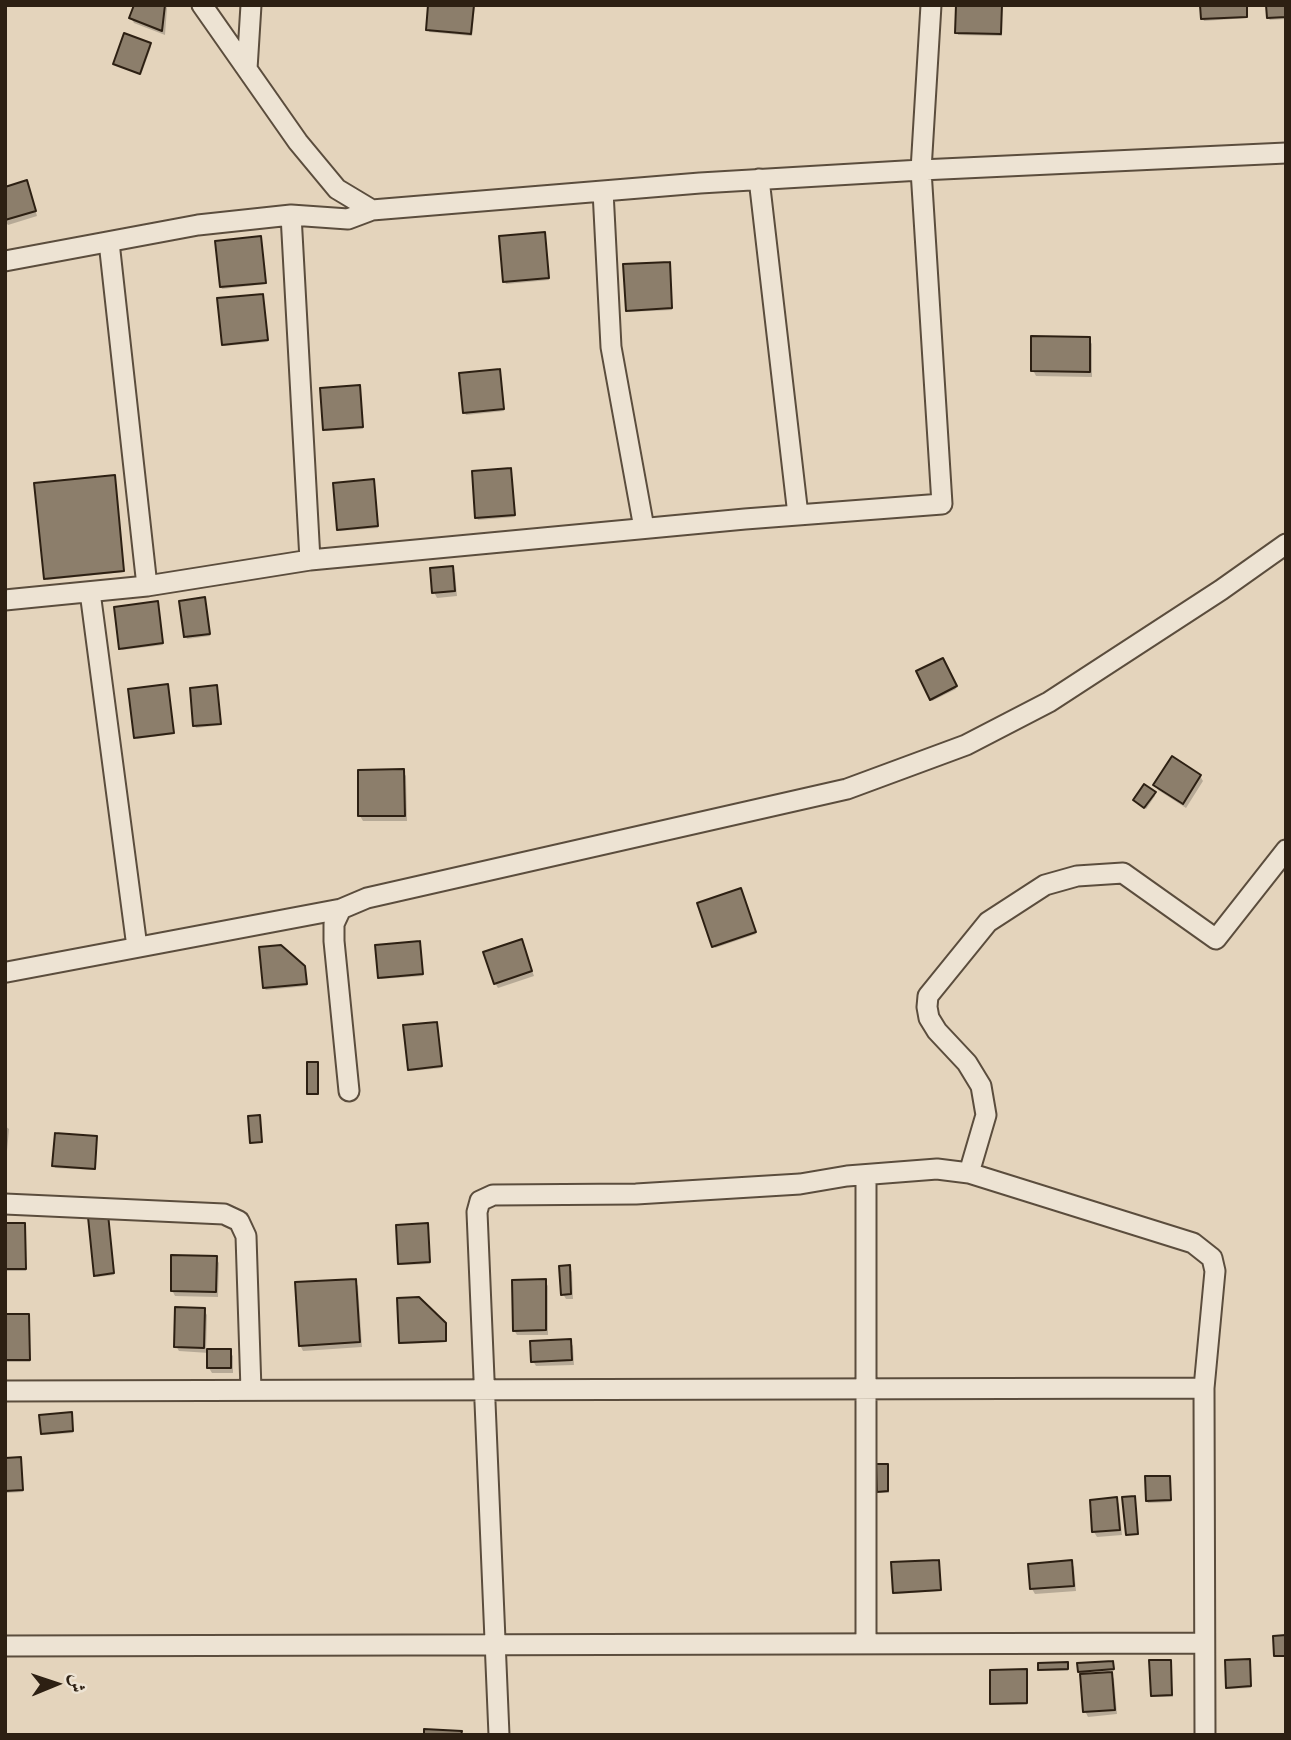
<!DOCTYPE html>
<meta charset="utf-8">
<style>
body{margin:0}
#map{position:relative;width:1291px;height:1740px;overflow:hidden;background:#e4d4bc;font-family:Cardo,Amiri,serif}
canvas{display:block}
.frame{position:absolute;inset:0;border:7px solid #2d2013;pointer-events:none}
.north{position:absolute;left:21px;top:1649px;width:70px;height:70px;-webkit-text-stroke:5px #ede3d3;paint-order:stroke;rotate:88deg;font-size:19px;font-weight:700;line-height:28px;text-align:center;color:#2d2013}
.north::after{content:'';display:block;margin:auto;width:24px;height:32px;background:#2d2013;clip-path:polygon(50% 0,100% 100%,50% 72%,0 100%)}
</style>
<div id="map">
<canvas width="1291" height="1740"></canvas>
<div class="frame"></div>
<div class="north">ش</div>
</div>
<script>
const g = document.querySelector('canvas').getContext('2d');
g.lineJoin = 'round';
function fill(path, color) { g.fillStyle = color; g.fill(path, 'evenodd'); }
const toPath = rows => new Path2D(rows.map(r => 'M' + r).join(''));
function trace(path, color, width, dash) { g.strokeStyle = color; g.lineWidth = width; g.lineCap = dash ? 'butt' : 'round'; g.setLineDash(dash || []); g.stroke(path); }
const shadow = toPath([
 [136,5,165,5,167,8,165,35,134,23,131,18],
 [430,5,475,5,472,36,429,32],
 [958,5,1002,5,1002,36,958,35],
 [1247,5,1247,18,1204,21,1203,19],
 [1286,5,1286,19,1270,20,1268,18],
 [150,45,151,47,141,75,115,64],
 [29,188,37,216,8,225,5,221,5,189],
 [545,235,549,280,506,284,505,282],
 [261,240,266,284,222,289,221,287],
 [670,266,672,310,629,312,628,310],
 [262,296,268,342,224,346,223,344],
 [1089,339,1092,344,1092,377,1036,376,1033,370],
 [500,371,504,411,466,415,465,413],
 [360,389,363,429,326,431,325,429],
 [511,472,515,517,478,520,477,518],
 [115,479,124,572,47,580,46,578],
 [374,483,378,528,340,531,339,529],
 [452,568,455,573,457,596,437,598,434,592],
 [205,601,210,636,187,639,186,637],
 [158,605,163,645,122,650,121,648],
 [942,660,956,689,932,701,918,672],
 [168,688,174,734,137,739,136,737],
 [217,689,221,725,196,728,195,726],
 [403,771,406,776,407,821,363,821,360,816],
 [1200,776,1203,781,1186,808,1158,790,1155,785],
 [1154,794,1155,796,1146,809,1136,802],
 [741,892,756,934,715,948,700,904],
 [420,945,423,976,381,979,380,977],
 [524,947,534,976,498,988,495,983],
 [304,967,307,986,266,990,264,988],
 [437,1025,442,1068,411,1071,409,1069],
 [5,1126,9,1129,6,1162,5,1162],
 [96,1138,95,1170,55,1168,54,1166],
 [108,1218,114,1275,97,1277,96,1275],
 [24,1224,26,1271,5,1271,5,1225],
 [428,1227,430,1264,401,1265,400,1263],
 [216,1258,219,1263,218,1297,175,1296,172,1290],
 [569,1267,572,1272,573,1299,566,1299,563,1294],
 [355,1281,358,1286,362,1347,303,1351,300,1345],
 [545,1281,548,1286,548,1335,517,1335,514,1330],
 [204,1310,207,1315,206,1351,229,1351,233,1356,233,1373,212,1373,209,1368,209,1353,179,1351,176,1346],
 [5,1316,28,1316,30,1318,30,1362,5,1362],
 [446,1327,446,1342,401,1344,400,1342],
 [570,1341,573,1346,574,1365,536,1366,533,1361],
 [72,1416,73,1433,44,1435,43,1433],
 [20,1459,23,1492,5,1493,5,1460],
 [887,1465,889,1493,880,1493,878,1491],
 [1170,1480,1171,1502,1148,1503,1147,1501],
 [1116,1499,1119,1504,1122,1535,1097,1537,1094,1532,1091,1501],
 [938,1561,941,1591,896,1594,895,1592],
 [1071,1562,1074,1567,1076,1591,1035,1594,1032,1589],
 [1170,1661,1173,1697,1154,1697,1152,1695],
 [1250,1663,1251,1688,1229,1689,1227,1687],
 [1113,1664,1114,1671,1110,1671,1114,1679,1117,1714,1088,1717,1085,1711,1082,1673,1080,1671],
 [1068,1666,1068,1671,1041,1671,1040,1669],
 [1027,1673,1027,1705,993,1705,992,1703]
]);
const building = toPath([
 [134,5,165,5,162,31,129,18,134,5],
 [428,5,474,5,471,34,426,30,428,5],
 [956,5,1002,5,1001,34,955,33,956,5],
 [1200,5,1247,5,1247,17,1201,19,1200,5],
 [1266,5,1286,5,1286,17,1267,18,1266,5],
 [124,33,151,43,140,74,113,64,124,33],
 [27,180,36,211,5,220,5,187,27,180],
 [545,232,549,278,503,282,499,236,545,232],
 [261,236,266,283,220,287,215,241,261,236],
 [670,262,672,308,626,311,623,264,670,262],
 [263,294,268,340,222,345,217,298,263,294],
 [1031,336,1090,337,1090,372,1031,371,1031,336],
 [500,369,504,409,463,413,459,373,500,369],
 [360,385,363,427,323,430,320,388,360,385],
 [511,468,515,515,475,518,472,471,511,468],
 [115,475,124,571,44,579,34,483,115,475],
 [374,479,378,526,337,530,333,483,374,479],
 [453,566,455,591,432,593,430,568,453,566],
 [205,597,210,634,184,637,179,601,205,597],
 [158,601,163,643,119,649,114,607,158,601],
 [943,658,957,686,930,700,916,671,943,658],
 [168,684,174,733,134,738,128,689,168,684],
 [217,685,221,724,193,726,190,688,217,685],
 [1172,756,1201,775,1183,804,1153,785,1172,756],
 [404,769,405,816,358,816,358,770,404,769],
 [1144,784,1156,792,1144,808,1133,800,1144,784],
 [741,888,756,932,712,947,697,903,741,888],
 [522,939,532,971,494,984,483,952,522,939],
 [420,941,423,974,378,978,375,945,420,941],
 [281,945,305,966,307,984,263,988,259,947,281,945],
 [437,1022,442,1066,408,1070,403,1025,437,1022],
 [307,1062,318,1062,318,1094,307,1094,307,1062],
 [260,1115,262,1142,250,1143,248,1116,260,1115],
 [55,1133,97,1136,95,1169,52,1166,55,1133],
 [108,1214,114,1273,94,1276,88,1217,108,1214],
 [5,1223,25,1223,26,1269,5,1269,5,1223],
 [428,1223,430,1262,398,1264,396,1225,428,1223],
 [171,1255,217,1256,216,1292,171,1291,171,1255],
 [570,1265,571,1294,561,1295,559,1266,570,1265],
 [356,1279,360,1342,299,1346,295,1282,356,1279],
 [546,1279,546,1330,513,1331,512,1280,546,1279],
 [419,1297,446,1323,446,1341,399,1343,397,1298,419,1297],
 [175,1307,205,1308,204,1348,174,1347,175,1307],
 [5,1314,29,1314,30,1360,5,1360,5,1314],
 [571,1339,572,1360,531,1362,530,1341,571,1339],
 [207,1349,231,1349,231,1368,207,1368,207,1349],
 [72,1412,73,1431,41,1434,39,1415,72,1412],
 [21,1457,23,1490,5,1491,5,1458,21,1457],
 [876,1464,888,1464,888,1491,877,1492,876,1464],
 [1145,1476,1170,1476,1171,1500,1146,1501,1145,1476],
 [1135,1496,1138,1534,1126,1535,1122,1497,1135,1496],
 [1117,1497,1120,1530,1092,1532,1090,1500,1117,1497],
 [939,1560,941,1590,893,1593,891,1562,939,1560],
 [1072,1560,1074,1586,1030,1589,1028,1564,1072,1560],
 [1286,1635,1286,1656,1274,1656,1273,1636,1286,1635],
 [1250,1659,1251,1686,1226,1688,1225,1660,1250,1659],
 [1149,1660,1171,1660,1172,1695,1151,1696,1149,1660],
 [1113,1661,1114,1669,1078,1672,1077,1663,1113,1661],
 [1068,1662,1068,1669,1038,1670,1038,1663,1068,1662],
 [1027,1669,1027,1703,990,1704,990,1670,1027,1669],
 [1112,1672,1115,1710,1083,1712,1080,1674,1112,1672],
 [424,1729,462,1731,461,1735,424,1735,424,1729]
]);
const minor = toPath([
 [202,5,298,142,337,189,372,210],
 [247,69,251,5],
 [759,179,798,515],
 [603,191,611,347,644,528],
 [291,215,310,560],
 [109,242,147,586],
 [5,261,198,225,291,215,348,219,372,210,700,183,921,170,1286,153],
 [90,592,137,947],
 [5,600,147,586,310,560,745,519,942,504,921,170,931,5],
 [7,972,341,909],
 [349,1091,334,941,334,924,341,909,367,898,847,789,966,745,1049,702,1221,590,1286,544],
 [969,1173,986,1115,981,1086,967,1063,937,1031,929,1018,927,1007,928,996,988,922,1045,885,1077,876,1123,873,1216,939,1286,850],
 [866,1175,866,1643],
 [5,1204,224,1214,239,1221,246,1236,251,1390],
 [5,1391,1204,1388],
 [5,1646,1204,1643],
 [499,1735,477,1212,480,1201,493,1195,636,1194,800,1184,847,1176,937,1169,969,1173,1193,1243,1212,1258,1215,1271,1204,1388,1205,1735]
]);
fill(shadow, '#0003');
fill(building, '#8c7e6b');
trace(building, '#2d2013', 2);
trace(minor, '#5b4d3d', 23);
trace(minor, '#ede3d3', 19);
</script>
